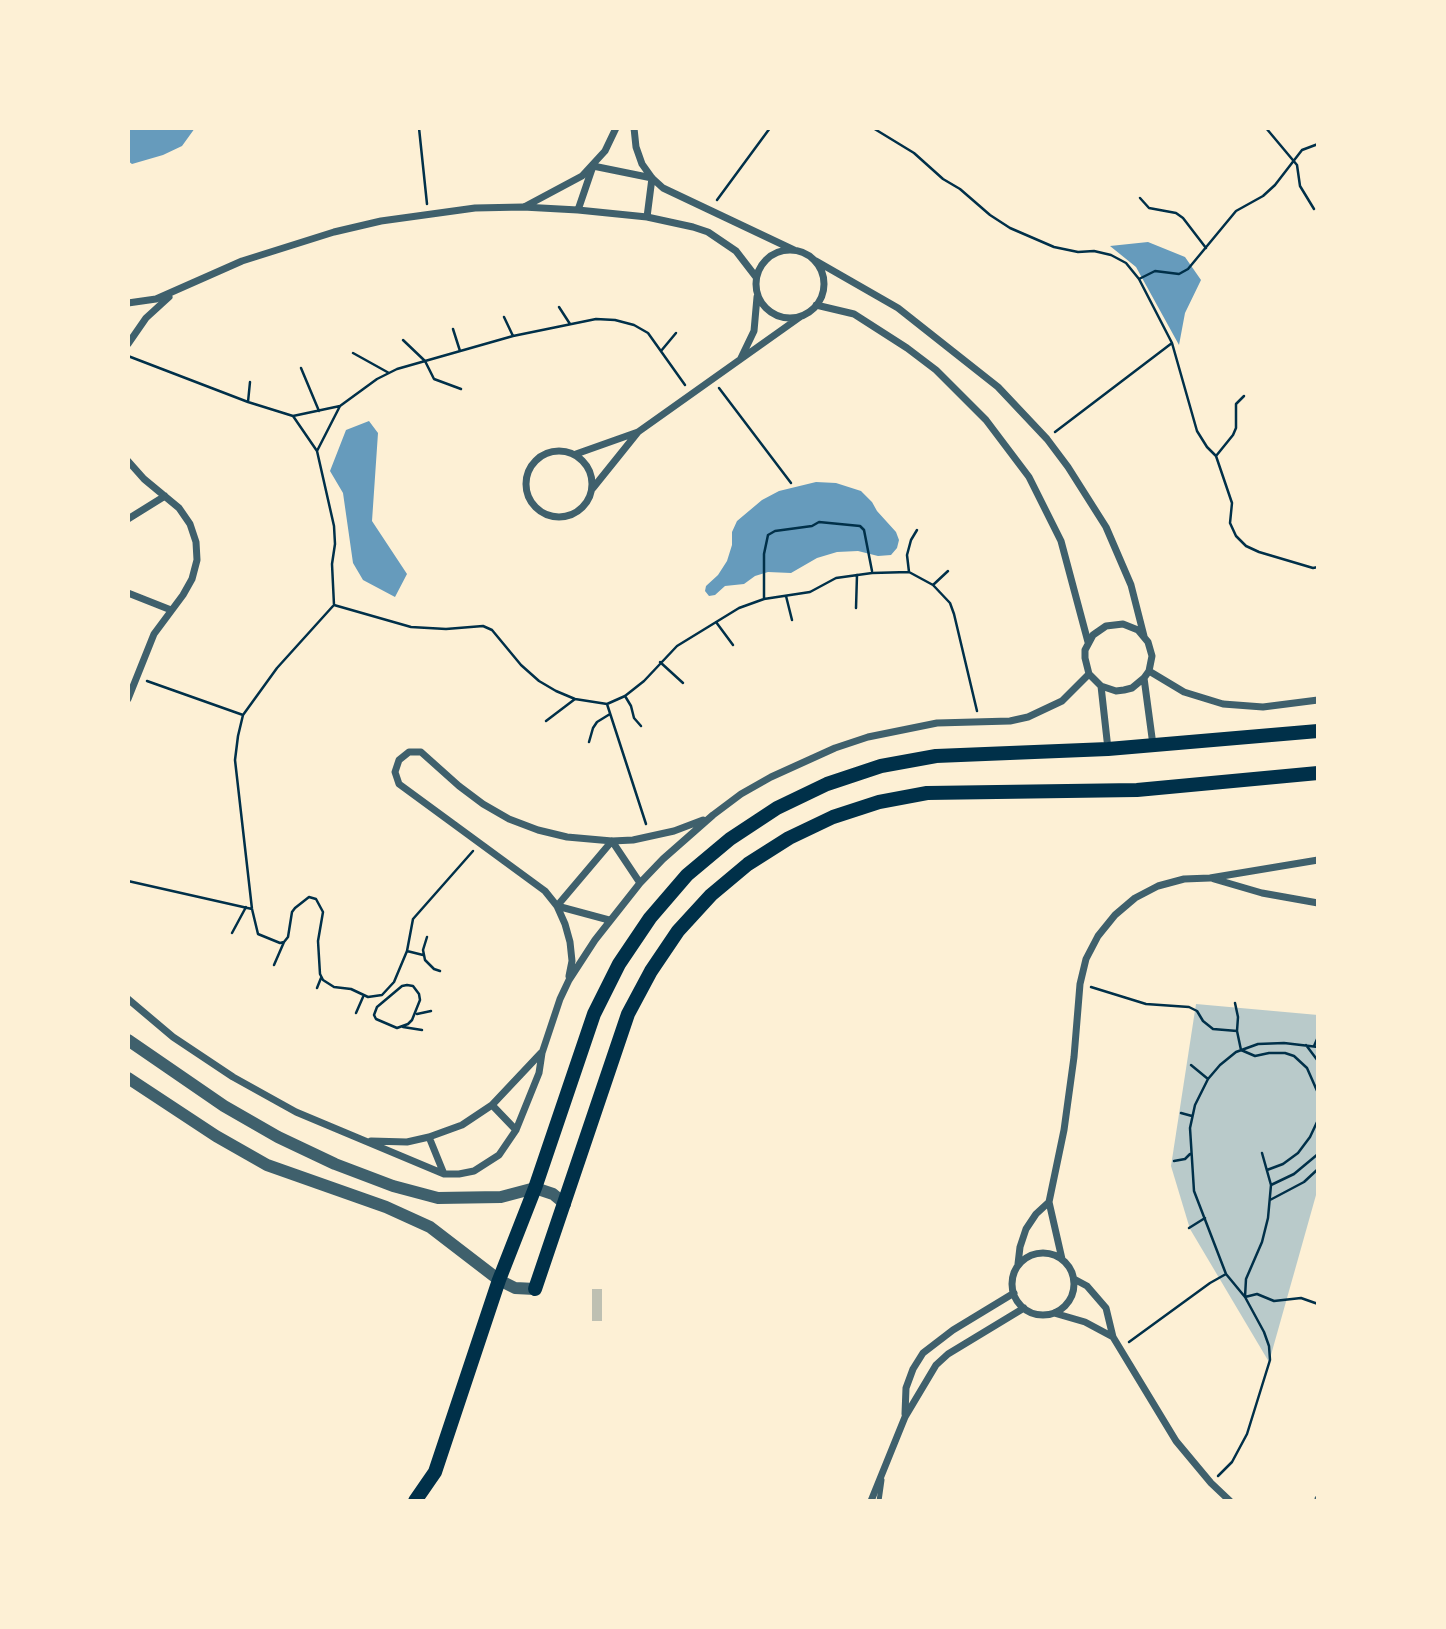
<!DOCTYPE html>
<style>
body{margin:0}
#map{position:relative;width:1446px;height:1629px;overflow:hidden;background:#fdf0d5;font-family:Lato,sans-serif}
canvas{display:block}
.frame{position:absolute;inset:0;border:130px solid #fdf0d5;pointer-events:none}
</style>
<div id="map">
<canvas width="1446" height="1629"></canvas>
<div class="frame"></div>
</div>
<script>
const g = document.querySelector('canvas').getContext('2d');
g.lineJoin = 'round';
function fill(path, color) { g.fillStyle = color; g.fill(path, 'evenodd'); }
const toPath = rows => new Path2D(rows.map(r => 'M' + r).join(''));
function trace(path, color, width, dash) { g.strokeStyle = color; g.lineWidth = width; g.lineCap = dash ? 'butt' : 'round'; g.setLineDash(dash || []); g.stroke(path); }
const green = toPath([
 [1196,1004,1318,1015,1318,1188,1269,1362,1190,1229,1171,1166]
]);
const water = toPath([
 [128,128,195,128,182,146,163,155,132,164,128,161],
 [1148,242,1185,257,1201,280,1185,313,1179,345,1136,267,1110,246],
 [369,421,378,433,372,521,407,574,395,597,363,580,353,563,343,493,330,471,346,430],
 [816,482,836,483,861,491,872,502,877,511,896,532,899,540,897,548,891,555,878,556,858,551,837,552,817,558,791,573,768,572,755,576,744,584,725,586,715,595,709,596,705,591,706,586,718,575,727,561,732,545,732,532,737,521,762,500,779,491]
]);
const building = toPath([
 [592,1289,602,1289,602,1321,592,1321]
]);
const path = toPath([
 [419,128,427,204],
 [873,128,914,153,943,179,960,189,990,215,1010,228,1054,247,1078,252,1094,251,1111,255,1126,263,1139,279,1172,343,1197,431,1207,447,1216,456,1232,503,1230,523,1236,536,1246,546,1259,552,1313,568,1318,567],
 [1266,128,1297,165,1300,186,1314,209],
 [1140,198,1149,208,1176,213,1183,218,1206,248],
 [717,200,770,128],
 [1139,279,1155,271,1179,274,1188,269,1236,211,1263,196,1275,185,1302,150,1318,144],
 [559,307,570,324],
 [504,317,513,336],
 [453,329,460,351],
 [403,340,425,361,434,379,461,389],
 [661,351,676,333],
 [353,353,389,373],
 [128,356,248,402,293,416,340,406],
 [301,368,319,411],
 [685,385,648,333,634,325,615,320,596,319,513,336,397,369,377,379,340,406,317,451,334,526,335,544,332,564,334,605,411,627,446,629,483,626,492,630,521,665,539,681,556,691,575,699,607,704,625,696,644,681,677,646,739,608,764,599,810,592,836,578,872,573,909,572,933,585,950,603,954,614,977,711],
 [719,388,791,483],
 [248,402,250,382],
 [293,416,317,451],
 [1055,432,1172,343],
 [1216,456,1233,435,1236,428,1236,404,1244,396],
 [909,572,907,555,911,540,917,530],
 [933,585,948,571],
 [786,596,792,620],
 [764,599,764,554,768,535,775,531,812,526,819,522,860,526,864,530,872,571],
 [333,606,277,668,243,715,238,736,235,760,252,909,258,934,280,943,284,942,288,937,292,912,295,908,309,897,316,899,323,912,318,941,320,974,323,980,334,987,351,989,368,997,382,995,394,982,407,951,413,919,473,851],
 [856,608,857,575],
 [716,622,733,645],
 [660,662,683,683],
 [147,681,243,715],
 [625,696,631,706,634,718,641,726],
 [607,704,646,824],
 [546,721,575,699],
 [589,742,593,728,597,722,610,714],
 [128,881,252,909],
 [232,933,246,907],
 [427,937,423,950,425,960,434,969,440,971],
 [407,951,423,955],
 [274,965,284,942],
 [407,985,413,986,419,994,420,1000,412,1020,408,1024,397,1028,376,1019,374,1015,377,1007,402,986,407,985],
 [1091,987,1146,1004,1189,1007,1197,1011,1203,1021,1213,1029,1237,1031],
 [317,988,321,978],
 [1235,1003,1238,1017,1237,1031,1241,1050,1255,1056,1269,1053,1285,1053,1294,1056,1307,1068,1318,1093],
 [356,1013,363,997],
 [417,1014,431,1011],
 [403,1027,422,1030],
 [1306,1045,1318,1061],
 [1314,1046,1318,1037],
 [1191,1065,1208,1079],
 [1181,1113,1192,1116],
 [1262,1153,1271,1185,1268,1218,1262,1242,1246,1279,1245,1297,1257,1294,1274,1301,1301,1298,1318,1304],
 [1174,1161,1185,1159,1190,1154],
 [1267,1170,1283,1164,1298,1153,1310,1137,1318,1120],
 [1271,1185,1294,1174,1318,1154],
 [1270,1200,1304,1182,1318,1169],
 [1189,1228,1205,1218],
 [1129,1342,1210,1283,1226,1274],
 [1218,1476,1232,1462,1247,1434,1270,1360,1269,1346,1264,1332,1245,1297,1226,1274,1194,1191,1190,1128,1195,1105,1208,1079,1220,1065,1236,1052,1258,1044,1284,1043,1318,1047]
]);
const service = toPath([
 [879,1501,882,1480]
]);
const minor = toPath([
 [634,128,636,147,642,164,652,178,663,188,794,250],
 [524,207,582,176,605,151,616,128],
 [578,210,593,166,652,178,647,217],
 '756 284a34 34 0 1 1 68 0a34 34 0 1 1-68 0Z',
 [816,261,898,308,998,387,1047,439,1068,467,1106,527,1131,585,1144,636],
 [128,303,156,299,242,261,334,232,381,221,475,208,523,207,578,210,647,217,693,227,708,232,736,251,756,277],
 [816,305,854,314,907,348,936,370,986,420,1029,477,1061,541,1088,642],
 [128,344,146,318,169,297],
 [741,358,754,331,757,297],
 '526 484a33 33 0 1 1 66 0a33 33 0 1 1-66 0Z',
 [576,454,638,432,800,317],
 [128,461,144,479,179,508,190,524,196,542,197,560,192,579,183,595,154,634,128,699],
 [593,488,638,432],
 [128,519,165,496],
 [128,593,171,610],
 [1149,671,1184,692,1223,704,1263,707,1318,700],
 [1144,678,1153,745],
 [1101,686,1116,691,1124,690,1132,688,1144,678,1149,671,1152,656,1148,642,1138,630,1123,624,1106,626,1093,635,1085,650,1085,658,1089,674,1101,686,1108,749],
 [1214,879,1262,893,1318,903],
 [609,920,557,906,612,841,640,883],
 [569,976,572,961,570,942,565,924,557,906,545,891,399,784,395,772,399,760,409,752,421,752,459,786,483,804,509,819,538,830,567,837,612,841,633,840,674,831,703,820],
 [128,999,173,1037,233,1077,296,1112,444,1174,459,1174,474,1171,499,1155,516,1130,539,1073,542,1053,560,999,569,980,595,940,640,883,663,859,713,815,741,794,771,777,835,748,868,737,937,723,1010,721,1028,717,1062,701,1089,674],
 [492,1105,516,1130],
 [429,1137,444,1174],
 [371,1141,407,1142,429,1137,462,1125,492,1105,541,1053],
 '1012 1284a31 31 0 1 1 62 0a31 31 0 1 1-62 0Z',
 [1062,1259,1049,1202,1064,1130,1074,1057,1080,984,1086,959,1098,936,1115,915,1135,898,1158,886,1184,879,1210,878,1318,860],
 [1018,1264,1020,1247,1026,1229,1036,1214,1049,1202],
 [1074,1279,1087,1286,1106,1308,1113,1337],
 [1054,1313,1085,1322,1113,1337,1176,1441,1211,1483,1230,1501],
 [905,1414,906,1388,913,1369,923,1353,953,1330,1014,1293],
 [871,1501,905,1417,936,1365,948,1354,1024,1308],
 [1318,1501,1318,1499]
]);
const tertiary = toPath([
 [128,1040,224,1106,278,1137,335,1164,393,1186,438,1198,501,1197,535,1188,553,1194,565,1204],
 [128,1078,216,1136,267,1165,386,1207,430,1227,499,1280,515,1288,535,1289]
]);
const secondary = toPath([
 [535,1289,628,1014,651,971,678,931,711,895,748,864,789,838,833,817,879,802,927,793,1137,790,1318,773],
 [415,1501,435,1472,499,1280,535,1188,594,1014,619,964,650,918,687,875,730,839,777,808,827,784,881,766,936,756,1108,749,1318,731]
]);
fill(green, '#b9caca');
fill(water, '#669bbc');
fill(building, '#bec0b2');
trace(path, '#003049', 2.5);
trace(service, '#3f606c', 5);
trace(minor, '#3f606c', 7);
trace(tertiary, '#3f606c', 12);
trace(secondary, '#003049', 14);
</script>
